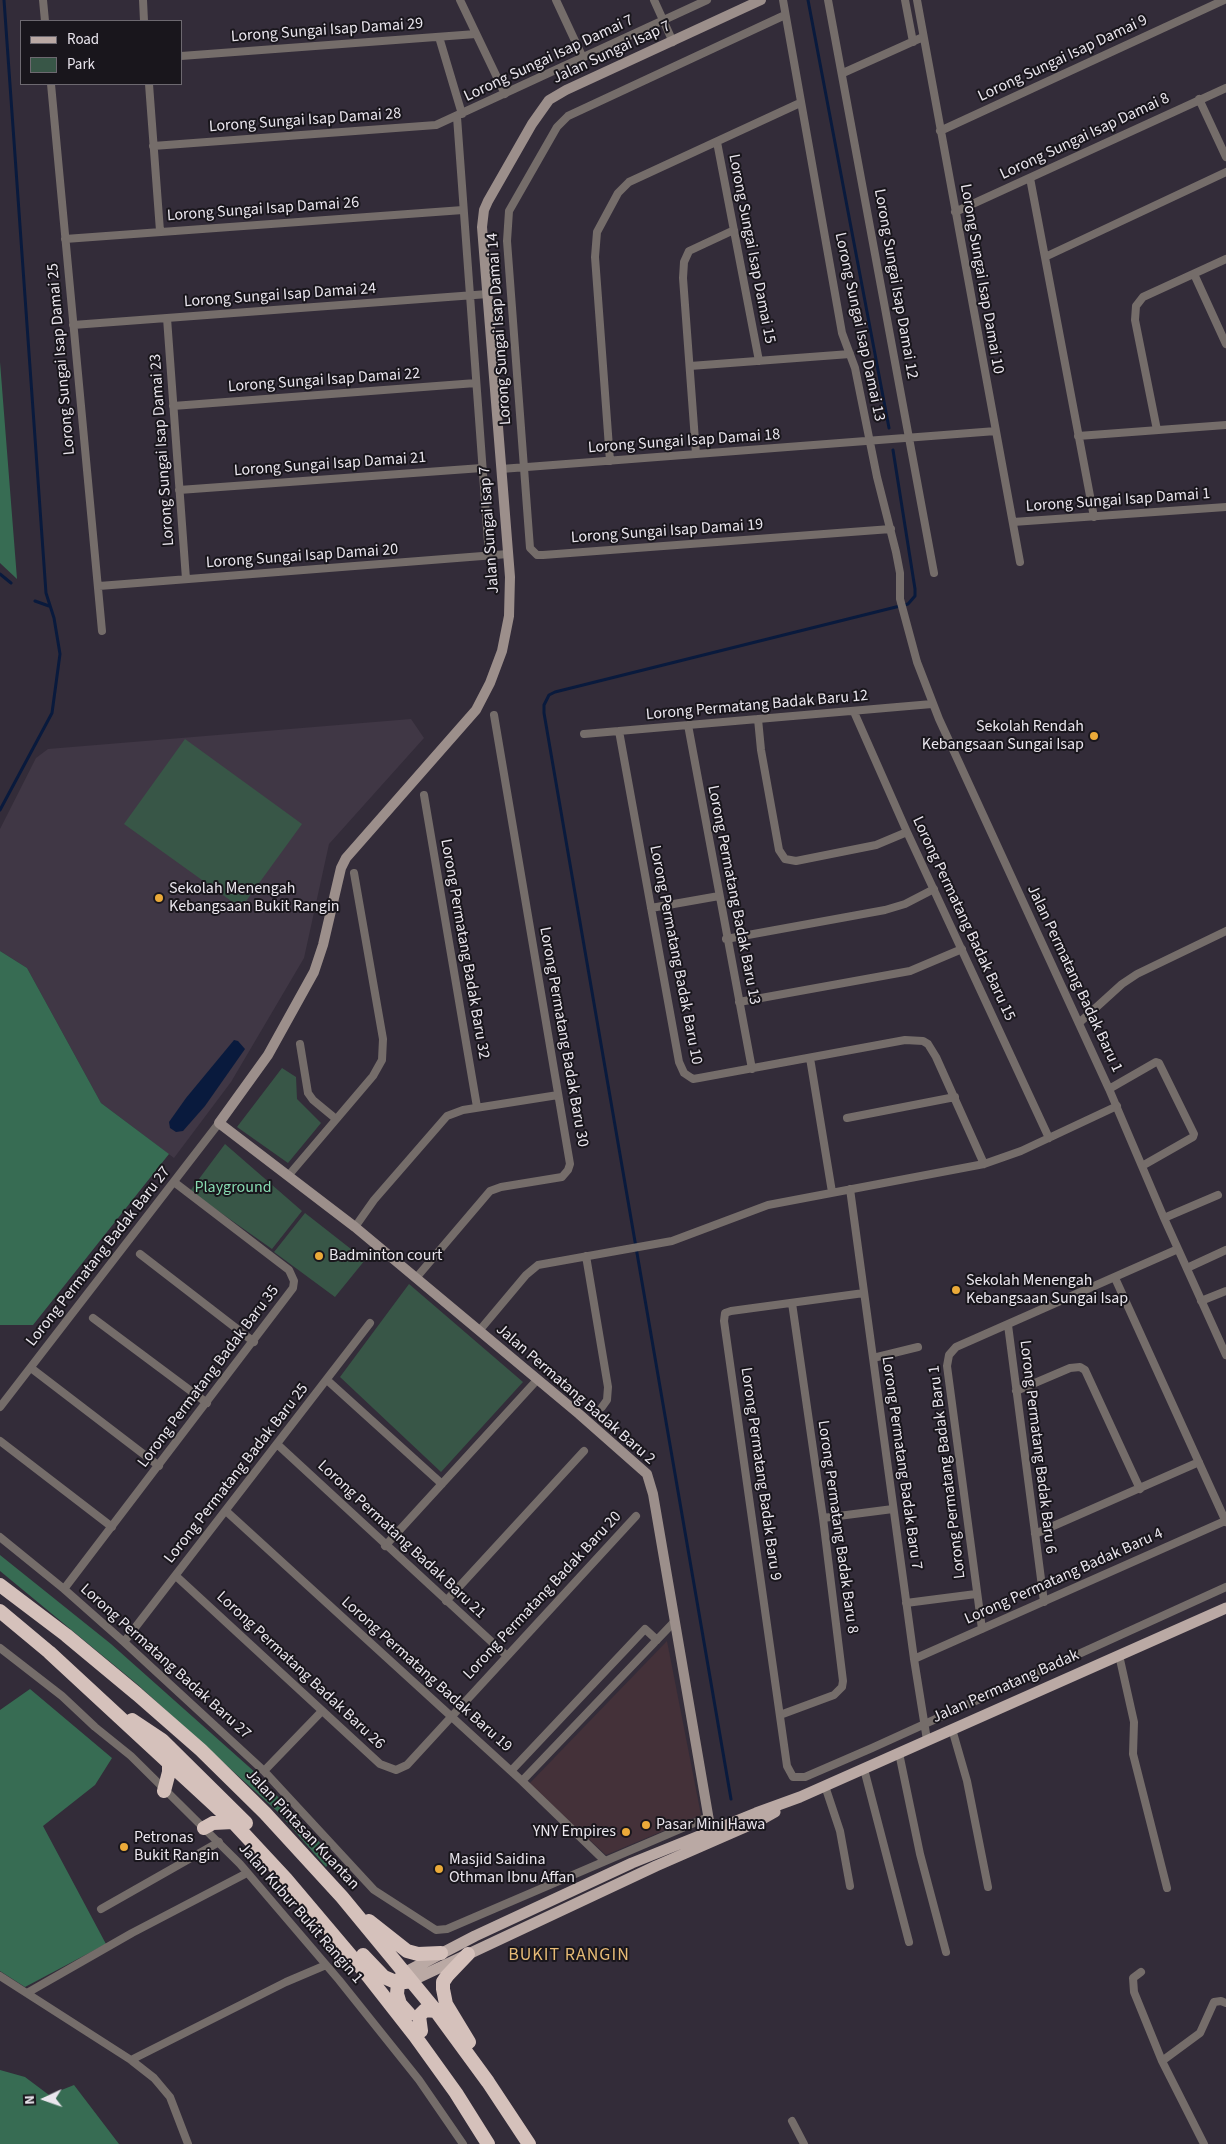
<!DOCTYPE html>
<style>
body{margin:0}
#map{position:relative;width:1226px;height:2144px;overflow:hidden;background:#332c39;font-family:"Source Sans 3",sans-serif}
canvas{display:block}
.legend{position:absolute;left:20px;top:20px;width:162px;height:65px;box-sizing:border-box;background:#19161c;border:1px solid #6d6970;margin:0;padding:6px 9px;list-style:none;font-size:15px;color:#eae6ee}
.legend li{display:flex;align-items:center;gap:10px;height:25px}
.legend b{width:25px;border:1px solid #6d6970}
.north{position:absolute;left:20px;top:2074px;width:50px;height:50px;-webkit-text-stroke:4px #19161c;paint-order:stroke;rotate:267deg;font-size:14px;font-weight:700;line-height:20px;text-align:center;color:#eae6ee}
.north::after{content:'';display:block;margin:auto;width:18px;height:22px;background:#eae6ee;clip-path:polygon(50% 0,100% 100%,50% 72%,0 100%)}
</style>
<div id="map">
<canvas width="1226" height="2144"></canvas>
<ul class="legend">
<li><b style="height:6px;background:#baa9a4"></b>Road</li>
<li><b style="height:14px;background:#385647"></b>Park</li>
</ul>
<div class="north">N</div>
</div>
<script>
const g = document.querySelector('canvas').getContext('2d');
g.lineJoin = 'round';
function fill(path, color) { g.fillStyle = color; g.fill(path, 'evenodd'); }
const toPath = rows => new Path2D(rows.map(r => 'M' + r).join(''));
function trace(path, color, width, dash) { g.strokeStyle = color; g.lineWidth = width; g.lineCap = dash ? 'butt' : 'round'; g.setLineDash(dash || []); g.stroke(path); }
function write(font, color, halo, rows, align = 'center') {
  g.font = font + ' "Source Sans 3",sans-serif'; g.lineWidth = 4; g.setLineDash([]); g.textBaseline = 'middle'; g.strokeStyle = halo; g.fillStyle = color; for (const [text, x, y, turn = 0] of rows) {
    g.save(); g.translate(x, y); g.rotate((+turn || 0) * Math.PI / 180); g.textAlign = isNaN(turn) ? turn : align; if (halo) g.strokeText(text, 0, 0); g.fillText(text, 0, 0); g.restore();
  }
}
const commercial = toPath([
 [667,1641,701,1815,606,1855,529,1784]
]);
const education = toPath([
 [411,719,424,738,329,844,304,958,231,1082,174,1158,101,1103,27,968,0,951,0,829,36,758,48,749]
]);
const green = toPath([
 [185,739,302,824,241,908,124,824],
 [282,1068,296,1077,297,1099,321,1123,288,1163,237,1127],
 [225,1144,302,1211,272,1249,190,1191],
 [305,1213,365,1260,335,1297,274,1252],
 [409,1284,523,1382,441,1472,340,1377]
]);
const forest = toPath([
 [0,362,17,579,0,563],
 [0,951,27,968,101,1103,169,1154,33,1325,0,1325],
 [0,1555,111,1644,257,1774,334,1858,326,1867,279,1813,137,1684,0,1571],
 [30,1689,112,1758,95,1785,43,1826,106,1944,25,1987,0,1971,0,1710],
 [0,2070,25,2077,49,2095,74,2085,119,2144,0,2144]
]);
const water = toPath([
 [234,1040,238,1041,245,1049,205,1106,183,1131,176,1132,170,1128,169,1122,186,1098]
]);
const stream = toPath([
 [808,0,889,428],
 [0,574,11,583],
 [35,601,49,606],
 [0,810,52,713,60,654,54,618,46,593,4,0],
 [731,1799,544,713,544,705,549,695,555,692,908,604,915,596,915,589,893,450]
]);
const street = toPath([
 [43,0,45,21],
 [143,0,144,21],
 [460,0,505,94],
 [556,0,583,58],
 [654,0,673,42],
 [783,0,842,333,855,368,877,477,896,552,900,573,900,599,917,662,939,719,1109,1089,1164,1218,1226,1355],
 [828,0,934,573],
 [905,0,913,42],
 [917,0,1020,562],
 [785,15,568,116,557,127,509,211,507,241,530,548,537,555,543,555,891,529],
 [439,37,462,114],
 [181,56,476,34],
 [843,73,923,37],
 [51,84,102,631],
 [149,84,160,231],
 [1199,99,1226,157],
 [457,117,489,556],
 [940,131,1224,0],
 [717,142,759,361],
 [153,146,436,125,707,0],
 [1030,178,1094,517],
 [955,212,1226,88],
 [65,239,463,210],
 [1045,257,1226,172],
 [1194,274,1226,344],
 [167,318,186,579],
 [73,325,488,294],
 [690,366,850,354],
 [173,406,476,383],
 [1157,430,1135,320,1136,306,1143,297,1226,259],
 [1078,436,1226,425],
 [696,454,683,278,684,262,689,251,734,230],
 [610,461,595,257,597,232,618,193,629,182,800,103],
 [501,469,996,431],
 [179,490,482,468],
 [1013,522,1226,507],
 [99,586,508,554],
 [854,712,907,832,1049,1138],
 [758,719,761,750,779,850,785,859,796,861,876,845,907,832],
 [688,725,752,1069],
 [619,731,679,1062,684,1073,693,1079,699,1078,905,1040,923,1041,928,1044,936,1057,984,1164],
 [584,734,932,704],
 [424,795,477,1107],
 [651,908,719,896],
 [726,939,885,910,905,904,934,889],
 [739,1002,910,971,962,949],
 [1079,1023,1122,984,1137,974,1226,931],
 [300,1044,308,1093,313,1100,336,1119],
 [810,1058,832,1192],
 [1109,1089,1156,1062,1159,1063,1194,1134,1193,1137,1142,1166],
 [847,1118,955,1097],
 [288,1176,373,1076,382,1060,383,1039,354,873],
 [850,1189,914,1659,927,1740],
 [1164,1218,1218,1195],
 [355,1227,374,1200,447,1116,463,1110,558,1095],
 [140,1254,254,1342],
 [586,1256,608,1387,607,1400,602,1407],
 [1187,1268,1226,1250],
 [416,1278,490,1191,501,1187,562,1177,568,1170,570,1164,494,715],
 [1115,1278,1226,1522],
 [864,1293,731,1311,725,1313,724,1321,787,1766,793,1777,805,1777,872,1748,1226,1587],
 [1201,1301,1226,1291],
 [93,1318,207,1403],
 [1008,1325,1044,1602],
 [479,1331,526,1275,538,1265,672,1241,768,1205,984,1164,1021,1151,1117,1106],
 [873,1358,918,1347],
 [31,1368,159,1466],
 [327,1380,442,1484],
 [1016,1391,1070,1368,1080,1367,1085,1370,1140,1489],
 [0,1407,219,1123],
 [0,1441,112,1527],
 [277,1444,507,1656],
 [226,1511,522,1781,605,1861],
 [823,1518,893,1509],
 [1035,1534,1199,1462],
 [0,1537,64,1589,124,1642,264,1771,374,1890,436,1930,447,1929,708,1817],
 [385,1546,537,1380],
 [176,1576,380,1764,396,1770,407,1765,636,1516],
 [64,1589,293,1288,294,1281,289,1270,174,1182],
 [446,1601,584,1451],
 [906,1603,976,1594],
 [982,1629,947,1366,949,1355,956,1347,1178,1249],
 [124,1642,370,1323],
 [0,1648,62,1696,95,1727,131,1756,240,1864,339,1980,419,2080,463,2144],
 [1119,1655,1134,1722,1133,1754,1167,1888],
 [914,1659,1225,1521],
 [780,1715,834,1695,842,1687,843,1681,823,1518,792,1303],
 [952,1729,967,1781,988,1887],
 [899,1753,920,1854,946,1952],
 [864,1769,909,1942],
 [264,1771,322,1711],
 [511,1771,645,1629,657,1640],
 [522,1781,674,1622],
 [825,1786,840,1831,850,1886],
 [101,1909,219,1842],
 [1141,1972,1133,1978,1134,1992,1162,2061,1204,2144],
 [0,1976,131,2060,154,2078,170,2097,188,2144],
 [27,1993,132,1933,247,1873],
 [131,2060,286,1982,326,1965],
 [1162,2061,1200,2033,1214,2002,1221,2001,1226,2003],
 [792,2121,804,2144]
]);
const secondary = toPath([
 [712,1838,653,1494,647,1474,579,1414,355,1227,219,1123,268,1055,314,972,323,945,341,868,346,858,476,710,490,683,502,651,509,616,510,577,482,227,484,210,488,201,532,124,549,100,566,90,761,0]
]);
const primary = toPath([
 [404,1973,475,1936,632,1863,756,1813,800,1797,1226,1608],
 [411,1981,656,1866,759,1821,775,1812]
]);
const highway = toPath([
 [0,1585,66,1635,137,1694,201,1750,265,1813,342,1897,436,2011,488,2082,529,2144],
 [0,1611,49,1652,169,1763,233,1822,286,1879,368,1976,415,2036,456,2093,488,2144],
 [132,1720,162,1740,246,1823],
 [164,1791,169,1772,169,1763],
 [204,1828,213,1823,233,1822],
 [369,1921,407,1951,418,1954,441,1953],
 [468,1954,447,1976,443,1982,443,1989,446,2004,469,2042],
 [363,1955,384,1977,398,1983,411,1981],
 [402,1976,398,1983,397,1994,400,2004,409,2014],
 [421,2031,419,2016,425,2010,436,2011]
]);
const markers = [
 [1094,736,5,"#ebaa39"],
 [159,898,5,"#ebaa39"],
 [319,1256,5,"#ebaa39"],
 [956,1290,5,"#ebaa39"],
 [646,1825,5,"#ebaa39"],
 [626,1832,5,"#ebaa39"],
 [124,1847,5,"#ebaa39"],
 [439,1869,5,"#ebaa39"]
];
const streetNames = [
 ["Lorong Sungai Isap Damai 29",327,31,-4],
 ["Jalan Sungai Isap 7",612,53,-25],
 ["Lorong Sungai Isap Damai 7",549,59,-25],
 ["Lorong Sungai Isap Damai 9",1063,59,-25],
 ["Lorong Sungai Isap Damai 28",305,121,-4],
 ["Lorong Sungai Isap Damai 8",1085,137,-25],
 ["Lorong Sungai Isap Damai 26",263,210,-4],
 ["Lorong Sungai Isap Damai 15",751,249,79],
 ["Lorong Sungai Isap Damai 10",981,279,80],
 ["Lorong Sungai Isap Damai 12",895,284,80],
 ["Lorong Sungai Isap Damai 24",280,296,-4],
 ["Lorong Sungai Isap Damai 13",859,327,78],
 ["Lorong Sungai Isap Damai 14",500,329,-94],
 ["Lorong Sungai Isap Damai 25",62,359,-95],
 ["Lorong Sungai Isap Damai 22",324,381,-4],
 ["Lorong Sungai Isap Damai 18",684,442,-4],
 ["Lorong Sungai Isap Damai 23",163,450,-94],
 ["Lorong Sungai Isap Damai 21",330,465,-4],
 ["Lorong Sungai Isap Damai 1",1118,501,-4],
 ["Jalan Sungai Isap 7",490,530,-94],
 ["Lorong Sungai Isap Damai 19",667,532,-4],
 ["Lorong Sungai Isap Damai 20",302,557,-4],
 ["Lorong Permatang Badak Baru 12",757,706,-5],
 ["Lorong Permatang Badak Baru 13",733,895,79],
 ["Lorong Permatang Badak Baru 15",963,919,65],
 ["Lorong Permatang Badak Baru 32",464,949,80],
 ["Lorong Permatang Badak Baru 10",675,955,79],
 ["Jalan Permatang Badak Baru 1",1074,979,65],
 ["Lorong Permatang Badak Baru 30",563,1037,80],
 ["Lorong Permatang Badak Baru 27",99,1257,-52],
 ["Lorong Permatang Badak Baru 35",209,1377,-53],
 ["Jalan Permatang Badak Baru 2",575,1395,41],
 ["Lorong Permatang Badak Baru 6",1037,1447,83],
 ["Lorong Permatang Badak Baru 7",901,1463,82],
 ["Lorong Permatang Badak Baru 1",948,1472,-97],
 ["Lorong Permatang Badak Baru 25",237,1474,-52],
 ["Lorong Permatang Badak Baru 9",760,1474,82],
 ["Lorong Permatang Badak Baru 8",837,1527,82],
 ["Lorong Permatang Badak Baru 21",401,1540,43],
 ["Lorong Permatang Badak Baru 4",1064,1577,-24],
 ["Lorong Permatang Badak Baru 20",543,1596,-47],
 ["Lorong Permatang Badak Baru 27",165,1662,42],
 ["Lorong Permatang Badak Baru 26",300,1671,43],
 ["Lorong Permatang Badak Baru 19",426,1675,42],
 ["Jalan Permatang Badak",1006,1687,-24],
 ["Jalan Pintasan Kuantan",302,1830,47],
 ["Jalan Kubur Bukit Rangin 1",300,1914,49]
];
const poiNames = [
 ["Sekolah Rendah",1084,727,"right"],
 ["Kebangsaan Sungai Isap",1084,745,"right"],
 ["Sekolah Menengah",169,889],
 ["Kebangsaan Bukit Rangin",169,907],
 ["Badminton court",329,1256],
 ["Sekolah Menengah",966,1281],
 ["Kebangsaan Sungai Isap",966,1299],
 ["Pasar Mini Hawa",656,1825],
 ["YNY Empires",616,1832,"right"],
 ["Petronas",134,1838],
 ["Bukit Rangin",134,1856],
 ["Masjid Saidina",449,1860],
 ["Othman Ibnu Affan",449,1878]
];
const parkNames = [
 ["Playground",233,1188]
];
const neighbourhoodNames = [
 ["BUKIT RANGIN",569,1956]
];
fill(commercial, '#443139');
fill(education, '#403745');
fill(green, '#385647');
fill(forest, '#376c53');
fill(water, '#091a3d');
trace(stream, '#091a3d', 3);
trace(street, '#756d6a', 8);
trace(secondary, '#9c8f8b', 10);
trace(primary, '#baa9a4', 11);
trace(highway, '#d5c1bb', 14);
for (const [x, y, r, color] of markers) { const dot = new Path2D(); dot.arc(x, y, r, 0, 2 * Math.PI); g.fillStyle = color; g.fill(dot); trace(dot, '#19161c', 2); }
write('16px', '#eae6ee', '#19161c', streetNames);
write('16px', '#eae6ee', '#19161c', poiNames, 'left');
write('16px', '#87dbb1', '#19161c', parkNames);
g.letterSpacing = '1px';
write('18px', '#e6ba76', '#19161c', neighbourhoodNames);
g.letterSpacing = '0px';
</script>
